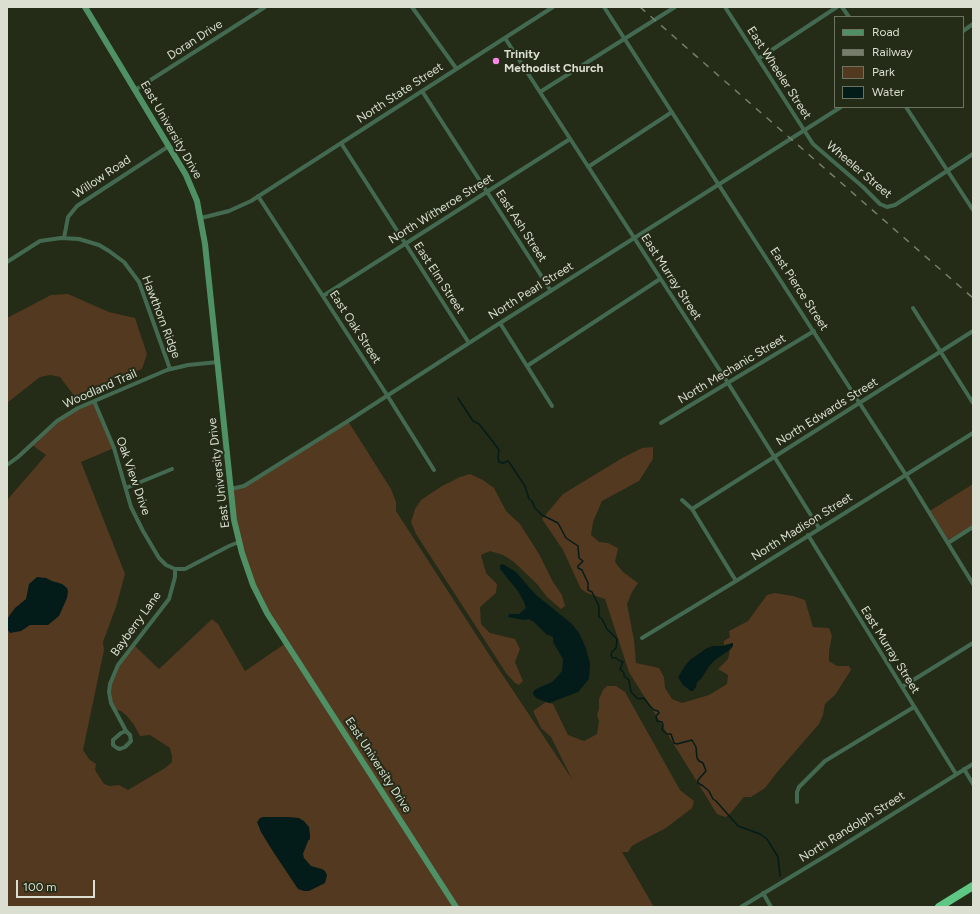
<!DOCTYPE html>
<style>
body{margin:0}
#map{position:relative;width:980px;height:914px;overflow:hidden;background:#242b16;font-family:Figtree,sans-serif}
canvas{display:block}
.frame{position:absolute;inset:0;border:8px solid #dadfd2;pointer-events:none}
.legend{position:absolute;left:834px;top:16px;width:130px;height:92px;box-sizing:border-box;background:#242b16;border:1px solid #6d7361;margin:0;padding:5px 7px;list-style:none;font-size:12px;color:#dadfd2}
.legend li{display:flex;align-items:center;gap:8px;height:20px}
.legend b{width:20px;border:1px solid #6d7361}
.scale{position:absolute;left:16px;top:880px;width:79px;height:18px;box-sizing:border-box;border:2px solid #dadfd2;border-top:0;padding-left:5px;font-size:12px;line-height:14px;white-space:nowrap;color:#dadfd2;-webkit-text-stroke:3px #242b16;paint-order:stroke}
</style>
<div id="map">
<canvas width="980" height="914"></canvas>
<div class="frame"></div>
<ul class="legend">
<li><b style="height:5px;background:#4f9065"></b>Road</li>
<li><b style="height:5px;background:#767d6b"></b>Railway</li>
<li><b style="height:11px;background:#523920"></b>Park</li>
<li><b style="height:11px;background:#041c19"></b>Water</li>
</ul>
<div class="scale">100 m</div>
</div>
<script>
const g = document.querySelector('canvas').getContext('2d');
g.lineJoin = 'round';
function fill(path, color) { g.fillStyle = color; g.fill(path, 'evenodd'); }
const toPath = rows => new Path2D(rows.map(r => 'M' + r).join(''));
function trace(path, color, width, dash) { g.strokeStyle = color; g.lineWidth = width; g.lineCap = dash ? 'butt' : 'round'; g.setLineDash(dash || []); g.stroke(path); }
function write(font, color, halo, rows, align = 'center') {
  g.font = font + ' Figtree,sans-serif'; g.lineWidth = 4; g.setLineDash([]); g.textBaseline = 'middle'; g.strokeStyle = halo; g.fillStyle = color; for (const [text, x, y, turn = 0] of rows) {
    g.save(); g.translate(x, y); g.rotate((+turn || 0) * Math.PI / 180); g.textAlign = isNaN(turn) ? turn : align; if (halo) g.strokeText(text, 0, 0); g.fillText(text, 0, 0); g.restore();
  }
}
const green = toPath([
 [68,294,109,312,135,318,147,354,142,369,75,397,60,377,50,375,40,377,7,403,7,318,51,295],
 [94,401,114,448,81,462,125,574,116,607,103,642,104,650,83,750,89,759,96,764,95,770,104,784,110,786,119,785,128,790,165,768,172,762,172,756,170,748,150,735,140,736,134,725,127,716,121,711,113,709,110,684,116,668,134,645,159,669,212,619,218,624,245,671,286,643,267,613,245,564,231,489,240,488,348,421,391,489,396,502,396,511,490,656,572,779,551,737,541,728,533,711,546,702,553,704,568,735,584,741,597,734,599,721,597,715,599,709,599,699,603,690,607,686,616,686,625,692,680,790,694,801,692,808,666,828,639,842,632,846,628,852,622,852,654,907,7,907,7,500,46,455,32,445,50,426],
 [653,447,653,459,639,481,602,501,593,522,591,535,599,542,608,543,618,548,615,562,623,572,638,583,632,592,627,604,634,640,636,663,659,668,664,677,665,688,672,699,682,703,709,695,727,684,728,675,718,669,728,659,730,650,733,646,732,643,724,645,724,641,730,637,729,631,748,621,751,617,767,595,775,593,793,596,805,600,813,627,829,628,832,636,829,651,829,661,837,666,849,666,851,670,835,695,825,704,823,715,819,724,779,770,765,788,751,797,744,797,729,815,725,817,717,814,629,672,605,599,587,593,581,589,563,550,542,519,563,494,624,457,642,448],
 [470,474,483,480,494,488,506,511,520,524,539,554,553,582,562,595,565,606,561,609,547,597,537,584,514,562,503,555,490,551,481,555,486,573,497,584,496,593,480,607,481,624,490,633,515,639,520,649,515,662,523,681,519,685,515,683,506,673,416,534,411,522,415,509,421,500,442,486,460,477],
 [973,484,973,527,948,543,928,512]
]);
const water = toPath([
 [503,564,516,572,535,594,572,624,579,633,586,648,590,664,589,679,578,692,549,703,536,698,533,694,533,692,536,689,552,682,558,676,562,671,563,659,553,642,553,637,546,634,534,622,529,619,524,620,508,617,509,614,519,614,526,608,524,602,518,591,500,569,500,565],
 [37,577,46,578,52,581,62,584,67,588,68,591,67,598,59,616,48,625,30,625,21,631,10,633,7,629,7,619,15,608,26,599,29,584],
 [733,643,733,646,728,651,715,660,710,665,701,679,697,682,696,687,693,691,691,691,683,685,678,677,685,666,690,660,707,648,713,646,723,646],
 [263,817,289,817,299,818,304,821,309,827,310,834,310,839,308,841,303,854,304,858,311,866,322,869,325,871,327,875,325,883,309,891,304,891,298,889,272,850,261,832,257,822,260,818]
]);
const stream = toPath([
 [458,398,473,421,479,424,494,443,499,450,498,457,499,462,503,463,508,461,509,462,525,486,529,499,532,501,535,508,542,515,558,523,566,538,578,546,579,558,583,561,578,566,578,568,582,570,588,583,588,590,592,592,599,606,599,617,602,619,607,629,617,639,616,648,612,652,611,655,612,658,616,658,620,661,623,662,620,669,624,673,624,676,629,680,631,692,638,699,644,698,650,706,654,710,658,711,659,713,656,716,657,721,662,722,663,725,662,730,667,734,671,734,674,743,677,744,692,740,696,747,697,758,699,761,703,763,706,771,698,780,698,783,703,786,709,791,713,799,716,801,738,826,760,834,767,839,778,857,780,876]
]);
const street = toPath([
 [412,7,456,68],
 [604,7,906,475,973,584],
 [725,7,813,144,863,187,880,204,887,207,895,205,973,154],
 [842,7,849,17],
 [963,31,973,24],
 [505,38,728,383,819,528],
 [758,59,837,7],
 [135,90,265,7],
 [422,91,551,291],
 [540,92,675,7],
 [906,107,973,210],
 [341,143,469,343],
 [588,167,672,112],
 [258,196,387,395,434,470],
 [201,218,229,211,251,201,553,7],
 [64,238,68,217,77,206,169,146],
 [7,262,40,241,61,238,79,239,99,245,109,251,124,262,139,282,170,369],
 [323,296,570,139],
 [913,308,973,403],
 [500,323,552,406],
 [527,366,660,279],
 [94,401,114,448,131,507,143,531,159,558,166,565,175,569,185,569,229,546,239,542],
 [661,423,814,331],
 [7,465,18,457,57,421,78,408,167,370,188,365,218,362],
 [126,488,172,469],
 [231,489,244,486,348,421,500,323,841,107],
 [682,500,692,509,736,581],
 [692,509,973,331],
 [808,535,956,774],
 [948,543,973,527],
 [642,638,736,581,973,433],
 [902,687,973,643],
 [126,731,111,703,109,692,110,684,118,665,169,599,175,577,175,569],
 [126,731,130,735,131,741,125,747,120,749,117,748,113,745,113,740,121,733,126,731],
 [964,769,973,784],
 [797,802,797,792,799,787,825,761,914,707],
 [763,893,771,907],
 [741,907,837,849,973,764]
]);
const secondary = toPath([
 [85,7,186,175,197,201,205,244,234,520,242,553,253,585,267,613,456,907]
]);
const highway = toPath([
 [939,907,973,886]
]);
const rail = toPath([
 [640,7,973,298]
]);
const markers = [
 [496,61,4,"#fb87e5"]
];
const streetNames = [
 ["Doran Drive",195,40,-33],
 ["East Wheeler Street",779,73,57],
 ["North State Street",400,93,-33],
 ["East University Drive",171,130,60],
 ["Wheeler Street",859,170,40],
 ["Willow Road",102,177,-34],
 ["North Witheroe Street",441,209,-32],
 ["East Ash Street",521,226,57],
 ["East Murray Street",671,277,57],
 ["East Elm Street",439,278,57],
 ["East Pierce Street",799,289,57],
 ["North Pearl Street",531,291,-32],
 ["Hawthorn Ridge",161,317,69],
 ["East Oak Street",355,327,57],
 ["North Mechanic Street",732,369,-31],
 ["Woodland Trail",100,389,-24],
 ["North Edwards Street",827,412,-32],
 ["East University Drive",219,473,-97],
 ["Oak View Drive",133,476,71],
 ["North Madison Street",802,527,-32],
 ["Bayberry Lane",136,624,-54],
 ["East Murray Street",890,650,58],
 ["East University Drive",378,765,57],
 ["North Randolph Street",852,827,-32]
];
const poiNames = [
 ["Trinity",504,54],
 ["Methodist Church",504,68]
];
fill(green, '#523920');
fill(water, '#041c19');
trace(stream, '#041c19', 1.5);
trace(street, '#436a50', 4);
trace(secondary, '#4f9065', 6);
trace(highway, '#5ec784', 8);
trace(rail, '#767d6b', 1.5, [7, 7]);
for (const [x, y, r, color] of markers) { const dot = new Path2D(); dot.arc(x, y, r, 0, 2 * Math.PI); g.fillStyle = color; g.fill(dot); trace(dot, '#242b16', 1.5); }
write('12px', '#dadfd2', '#242b16', streetNames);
write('bold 12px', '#dadfd2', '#242b16', poiNames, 'left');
</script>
